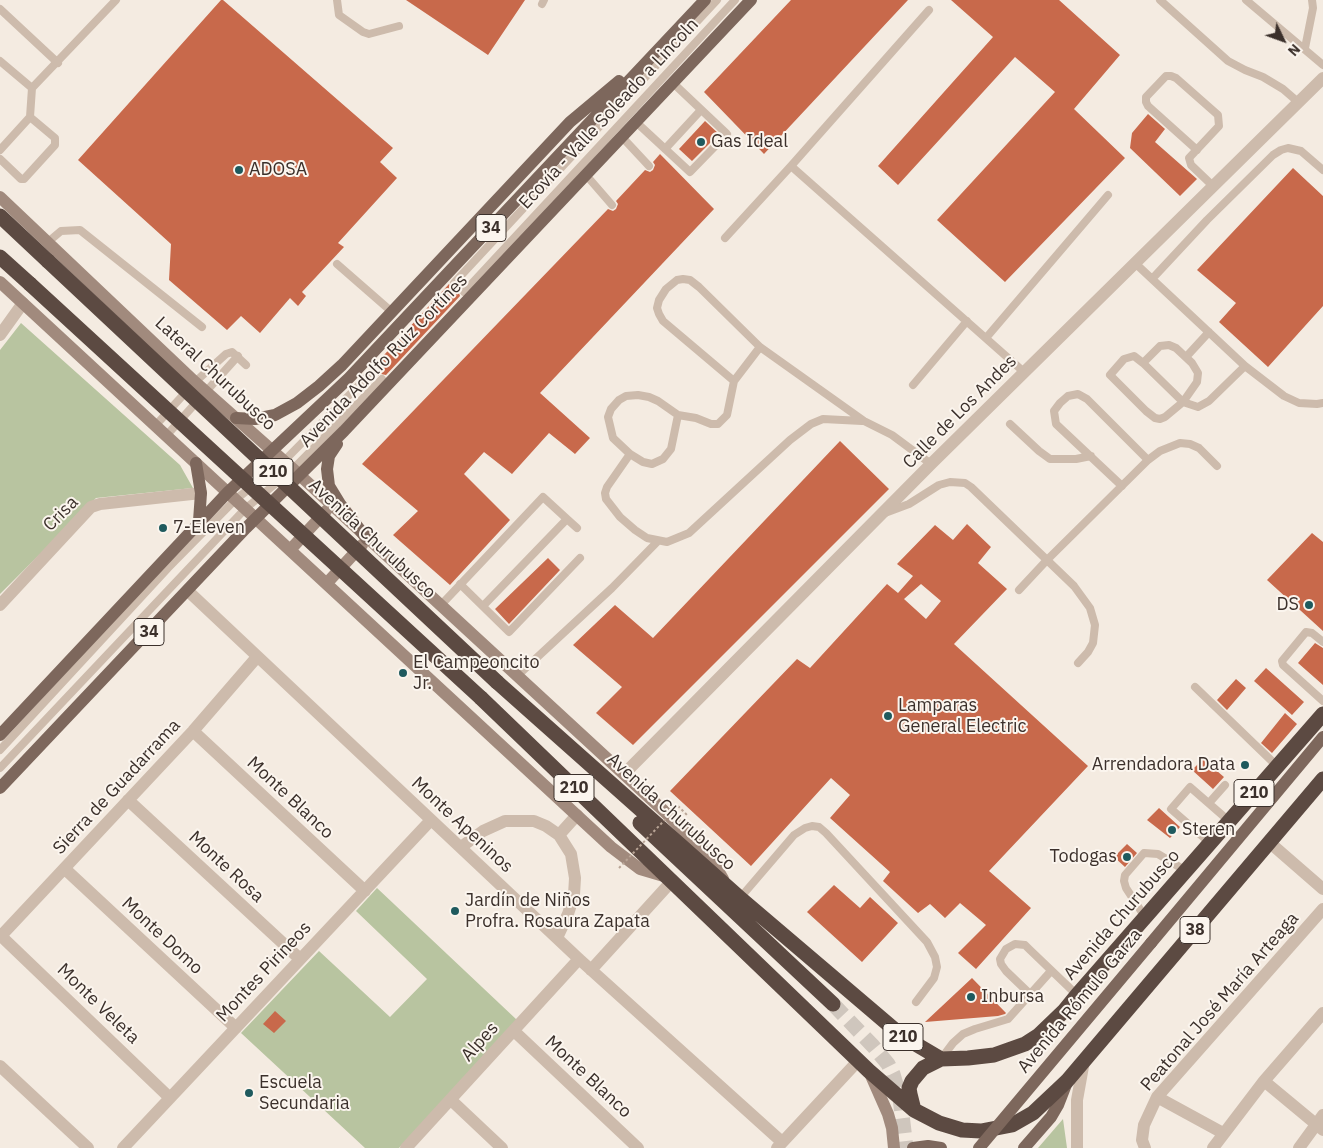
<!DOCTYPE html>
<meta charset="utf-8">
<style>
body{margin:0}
#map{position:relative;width:1323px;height:1148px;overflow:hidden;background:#f4ebe1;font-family:"IBM Plex Sans",sans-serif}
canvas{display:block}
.north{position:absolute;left:1258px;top:15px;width:50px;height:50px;-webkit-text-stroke:4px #fbf5ee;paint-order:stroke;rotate:132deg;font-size:14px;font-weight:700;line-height:20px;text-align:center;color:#3b302b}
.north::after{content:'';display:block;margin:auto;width:18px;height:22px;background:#3b302b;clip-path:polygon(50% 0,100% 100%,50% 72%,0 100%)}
</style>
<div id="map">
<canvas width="1323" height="1148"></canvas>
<div class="north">N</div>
</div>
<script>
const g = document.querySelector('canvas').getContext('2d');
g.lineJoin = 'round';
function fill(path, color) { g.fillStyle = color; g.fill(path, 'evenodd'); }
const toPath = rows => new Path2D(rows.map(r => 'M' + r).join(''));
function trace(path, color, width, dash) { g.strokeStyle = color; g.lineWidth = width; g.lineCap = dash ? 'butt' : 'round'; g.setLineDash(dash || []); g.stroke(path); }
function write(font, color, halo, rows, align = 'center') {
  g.font = font + ' "IBM Plex Sans",sans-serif'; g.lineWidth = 4; g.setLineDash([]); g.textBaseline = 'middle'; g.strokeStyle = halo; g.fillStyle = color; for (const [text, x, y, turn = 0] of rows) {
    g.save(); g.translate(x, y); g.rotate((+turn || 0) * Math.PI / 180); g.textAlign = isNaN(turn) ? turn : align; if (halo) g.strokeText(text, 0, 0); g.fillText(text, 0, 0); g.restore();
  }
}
const green = toPath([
 [21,323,180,465,193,488,96,498,0,594,0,350],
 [377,888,517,1020,399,1148,365,1148,241,1033,319,951,390,1017,427,979,356,911],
 [1063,1119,1067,1148,1038,1148]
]);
const building = toPath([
 [221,0,223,0,393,148,380,162,397,178,338,243,344,247,302,292,306,296,298,306,290,298,260,333,241,316,227,330,169,280,171,244,78,160],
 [406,0,525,0,488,55],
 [791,0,908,0,764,154,704,92],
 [951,0,1059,0,1120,55,1074,109,1125,158,1005,282,937,220,1055,92,1015,57,898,185,878,166,993,37],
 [1148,114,1165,129,1155,142,1197,179,1180,196,1130,148,1132,133],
 [705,121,719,134,692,161,679,149],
 [660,154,714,209,540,393,590,438,575,454,549,433,512,474,484,452,464,474,510,520,450,585,393,535,418,511,362,464,608,209,613,211,616,209,618,204,616,201,645,170,650,172,653,170,655,165,653,162],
 [1293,168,1323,196,1323,306,1268,367,1219,322,1236,303,1197,270],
 [449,284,452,288,458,287,460,288,459,293,460,296,386,375,381,374,378,376,378,369,374,366],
 [840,441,889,489,633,745,596,713,622,687,573,645,615,605,653,638],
 [967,524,991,547,978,563,1007,589,954,644,1088,766,989,871,1031,908,976,969,958,953,986,925,960,903,945,918,930,904,918,913,883,881,890,872,830,818,850,795,831,778,751,866,670,791,797,659,810,668,887,584,898,593,913,576,897,564,935,525,953,540],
 [921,584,941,601,926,619,904,599],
 [1312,533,1323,542,1323,631,1267,580],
 [548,558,560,570,509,624,495,609],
 [1315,643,1323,648,1323,685,1298,663],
 [1266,668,1304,702,1292,715,1254,681],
 [1236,679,1246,688,1227,710,1217,700],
 [1285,713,1297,724,1272,753,1261,743],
 [1203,759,1224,777,1213,789,1192,770],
 [1159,808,1180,827,1170,838,1147,820],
 [1127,844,1137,853,1125,867,1114,857],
 [834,885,860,908,870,897,898,923,862,962,807,912],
 [972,978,1006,1013,1005,1014,998,1016,925,1022],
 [275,1011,286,1021,274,1033,263,1024]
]);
const highwayTunnel = toPath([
 [833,1004,873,1046,888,1064,893,1074,900,1098,906,1148]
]);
const path = toPath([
 [678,806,688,816]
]);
const lane = toPath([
 [337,0,339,15,363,32,369,34,399,26],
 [1160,0,1228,61,1245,70,1263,77,1283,89,1298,102],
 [1246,0,1323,65],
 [542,4,544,0],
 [0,9,58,63],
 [1305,48,1313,8,1312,0],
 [0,61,32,88],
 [636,122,690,172,727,134,673,83],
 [622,137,649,166],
 [665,149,701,110],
 [0,150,30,117,32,88,116,0],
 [1197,150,1148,106,1146,102,1146,97,1166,76,1171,76,1176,78,1218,115,1219,126,1189,158,1191,165,1214,187],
 [0,159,21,179,24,179,55,145,55,138,30,117],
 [791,166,1024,372],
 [586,175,612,205],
 [725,238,791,166,929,10],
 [48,242,61,231,80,230,202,327],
 [337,264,392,312],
 [1136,264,1245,366,1284,396,1299,403,1317,404,1323,403],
 [1152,279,1207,220,1273,155,1281,150,1288,148,1301,151,1323,170],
 [454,283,717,0],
 [464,292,735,0],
 [986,338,1108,195],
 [1186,357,1209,332],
 [1143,363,1160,346,1169,345,1176,348,1192,363,1198,373,1197,382,1183,402,1165,417,1160,419,1155,418,1146,411,1110,375,1124,359,1134,356,1143,363,1183,402,1198,407,1209,401,1245,366],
 [734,381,663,321,659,314,657,308,659,300,666,289,677,280,683,279,690,280,699,287,760,347,864,421,892,435,931,464],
 [913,385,967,321],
 [678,415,671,449,663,459,652,464,643,462,630,454,613,438,608,417,611,409,619,400,626,396,638,395,649,397,658,401,678,415,696,418,711,424,718,424,727,415,734,381,760,347],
 [1010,424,1039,451,1050,459,1076,459,1091,456],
 [155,426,195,382,226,354,232,352,246,365],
 [166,436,238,356],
 [630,454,607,487,605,493,606,499,620,517,635,530,647,538,667,542,689,533,790,440,811,424,823,419,862,421],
 [1122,486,1056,424,1054,411,1060,403,1068,396,1078,394,1087,399,1148,460],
 [885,513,909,504,939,485,950,482,965,483,971,487,1074,586,1090,608,1095,625,1093,643,1088,652,1078,663],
 [460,584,509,632,580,558],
 [1019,590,1047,560,1148,460,1160,451,1180,443,1190,444,1199,448,1217,466],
 [440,606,543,497,567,519],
 [483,606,567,519,577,528],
 [1323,642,1312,633,1306,632,1282,661,1283,665,1323,701],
 [517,676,612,588,658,541],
 [1195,687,1277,766],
 [0,750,168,568,235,500,284,461,373,371],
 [0,768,245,509,293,469,382,379],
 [1209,803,1225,785],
 [1210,843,1171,809,1190,787,1229,821],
 [740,898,794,835,805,828,812,826,819,827,826,833,927,942,935,957,937,967,934,978,916,1002],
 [1145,917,1126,888,1124,881,1125,875,1144,853,1158,854,1186,871],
 [1031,995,1006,971,1001,964,1000,959,1006,949,1015,944,1025,945,1029,949,1077,995],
 [941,1059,953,1043,963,1034,975,1029,1008,1019,1051,971]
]);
const street = toPath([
 [0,335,23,303],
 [188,591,579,959,782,1142],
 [0,605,91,507,100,504,201,493],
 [193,731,365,891],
 [624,774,931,464,1323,78],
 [128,800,300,959],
 [559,835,577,815],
 [1269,842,1323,889],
 [461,847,483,831,505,821,534,821,546,826,559,835,571,854,575,878,574,895,568,914,557,938],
 [65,869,236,1028],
 [1,936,170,1098],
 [0,937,193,731,257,657],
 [591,970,671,882],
 [514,1031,638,1148],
 [0,1066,88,1148],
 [1264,1081,1323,1130],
 [1157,1097,1223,1133],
 [451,1100,502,1148],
 [123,1148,431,820],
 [406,1148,579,959],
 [777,1148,858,1061],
 [1077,1148,1077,1100,1084,1061],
 [1145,1148,1142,1140,1144,1125,1157,1097,1323,909],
 [1213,1148,1264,1081,1323,1013],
 [1299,1148,1323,1115]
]);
const secondary = toPath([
 [0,197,195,382,293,469,664,811,711,858,723,879],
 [0,282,611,847,640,869,667,877],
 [290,550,326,511],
 [327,583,362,545],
 [869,1071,888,1114,892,1128,894,1148]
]);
const primary = toPath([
 [236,418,255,419,275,415,297,403,319,386,342,365,570,122,619,81],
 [337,444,329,456,327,469,329,486,340,504,367,539],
 [196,463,201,493,199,521],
 [0,735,228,492,349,378,705,0],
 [0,788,246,528,344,431,751,0],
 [1151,943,1323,737],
 [913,1148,928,1146,941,1148],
 [1024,1148,1051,1117,1058,1105,1067,1082]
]);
const highway = toPath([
 [0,216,48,261],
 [0,257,30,284],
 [497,682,740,898,902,1036,941,1059,968,1058,994,1055,1025,1044,1039,1035,1064,1011,1077,995,1323,714],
 [481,698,869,1071,914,1110,939,1123,962,1130,981,1131,1012,1125,1033,1113,1067,1081,1323,779],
 [640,823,833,1004],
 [914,1110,910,1094,909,1088,912,1081,923,1068,941,1059]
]);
const pathBridge = toPath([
 [619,868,678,806]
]);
const primaryBridge = toPath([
 [979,1148,1151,943]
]);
const highwayBridge = toPath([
 [48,261,497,682],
 [30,284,481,698]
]);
const markers = [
 [701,142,5,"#1f5a5e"],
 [239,170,5,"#1f5a5e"],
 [163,528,5,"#1f5a5e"],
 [1309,605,5,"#1f5a5e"],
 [403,673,5,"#1f5a5e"],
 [888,716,5,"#1f5a5e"],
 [1245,765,5,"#1f5a5e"],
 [1172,830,5,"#1f5a5e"],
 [1127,857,5,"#1f5a5e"],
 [455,911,5,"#1f5a5e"],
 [971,997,5,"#1f5a5e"],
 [249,1093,5,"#1f5a5e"]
];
const shields = [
 [491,228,30],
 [273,472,40],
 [149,632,30],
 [574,788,40],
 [1254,793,40],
 [1195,930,30],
 [903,1037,40]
];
const shieldNames = [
 ["34",491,228],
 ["210",273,472],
 ["34",149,632],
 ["210",574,788],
 ["210",1254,793],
 ["38",1195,930],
 ["210",903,1037]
];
const streetNames = [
 ["Ecovía - Valle Soleado a Lincoln",609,114,-47],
 ["Avenida Adolfo Ruiz Cortínes",384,361,-46],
 ["Lateral Churubusco",215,374,43],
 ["Calle de Los Andes",960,412,-45],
 ["Crisa",61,514,-45],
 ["Avenida Churubusco",372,539,43],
 ["Sierra de Guadarrama",117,787,-47],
 ["Monte Blanco",290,798,43],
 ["Avenida Churubusco",671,812,42],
 ["Monte Apeninos",462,825,43],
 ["Monte Rosa",226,867,43],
 ["Avenida Churubusco",1122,915,-49],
 ["Monte Domo",162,936,43],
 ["Montes Pirineos",264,972,-47],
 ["Avenida Rómulo Garza",1080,1001,-50],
 ["Peatonal José María Arteaga",1220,1002,-49],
 ["Monte Veleta",98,1004,44],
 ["Alpes",480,1042,-48],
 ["Monte Blanco",588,1077,43]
];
const poiNames = [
 ["Gas Ideal",711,142],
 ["ADOSA",249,170],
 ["7-Eleven",173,528],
 ["DS",1299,605,"right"],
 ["El Campeoncito",413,663],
 ["Jr.",413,684],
 ["Lamparas",898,706],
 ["General Electric",898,727],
 ["Arrendadora Data",1235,765,"right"],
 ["Steren",1182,830],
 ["Todogas",1117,857,"right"],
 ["Jardín de Niños",465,901],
 ["Profra. Rosaura Zapata",465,922],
 ["Inbursa",981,997],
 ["Escuela",259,1083],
 ["Secundaria",259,1104]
];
fill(green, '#b8c4a0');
fill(building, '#c8694b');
trace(highwayTunnel, '#cfc6bd', 15, [15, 8]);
trace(path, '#b9a596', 2, [2.5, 2.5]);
trace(lane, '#cdbbac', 8);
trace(street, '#cdbbac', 12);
trace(secondary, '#a18a7d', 12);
trace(primary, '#7d675c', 12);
trace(highway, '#5c4a42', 15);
trace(pathBridge, '#b9a596', 2, [2.5, 2.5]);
trace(primaryBridge, '#7d675c', 12);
trace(highwayBridge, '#5c4a42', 15);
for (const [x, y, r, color] of markers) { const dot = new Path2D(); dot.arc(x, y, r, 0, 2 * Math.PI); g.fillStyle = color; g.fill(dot); trace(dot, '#fbf5ee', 2); }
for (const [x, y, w] of shields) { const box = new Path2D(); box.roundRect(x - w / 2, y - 13.5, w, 27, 4); g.fillStyle = '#fbf5ee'; g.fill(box); trace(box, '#3b302b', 1); }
write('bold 16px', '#3b302b', null, shieldNames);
write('18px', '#3b302b', '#fbf5ee', streetNames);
write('18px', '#3b302b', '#fbf5ee', poiNames, 'left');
</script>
